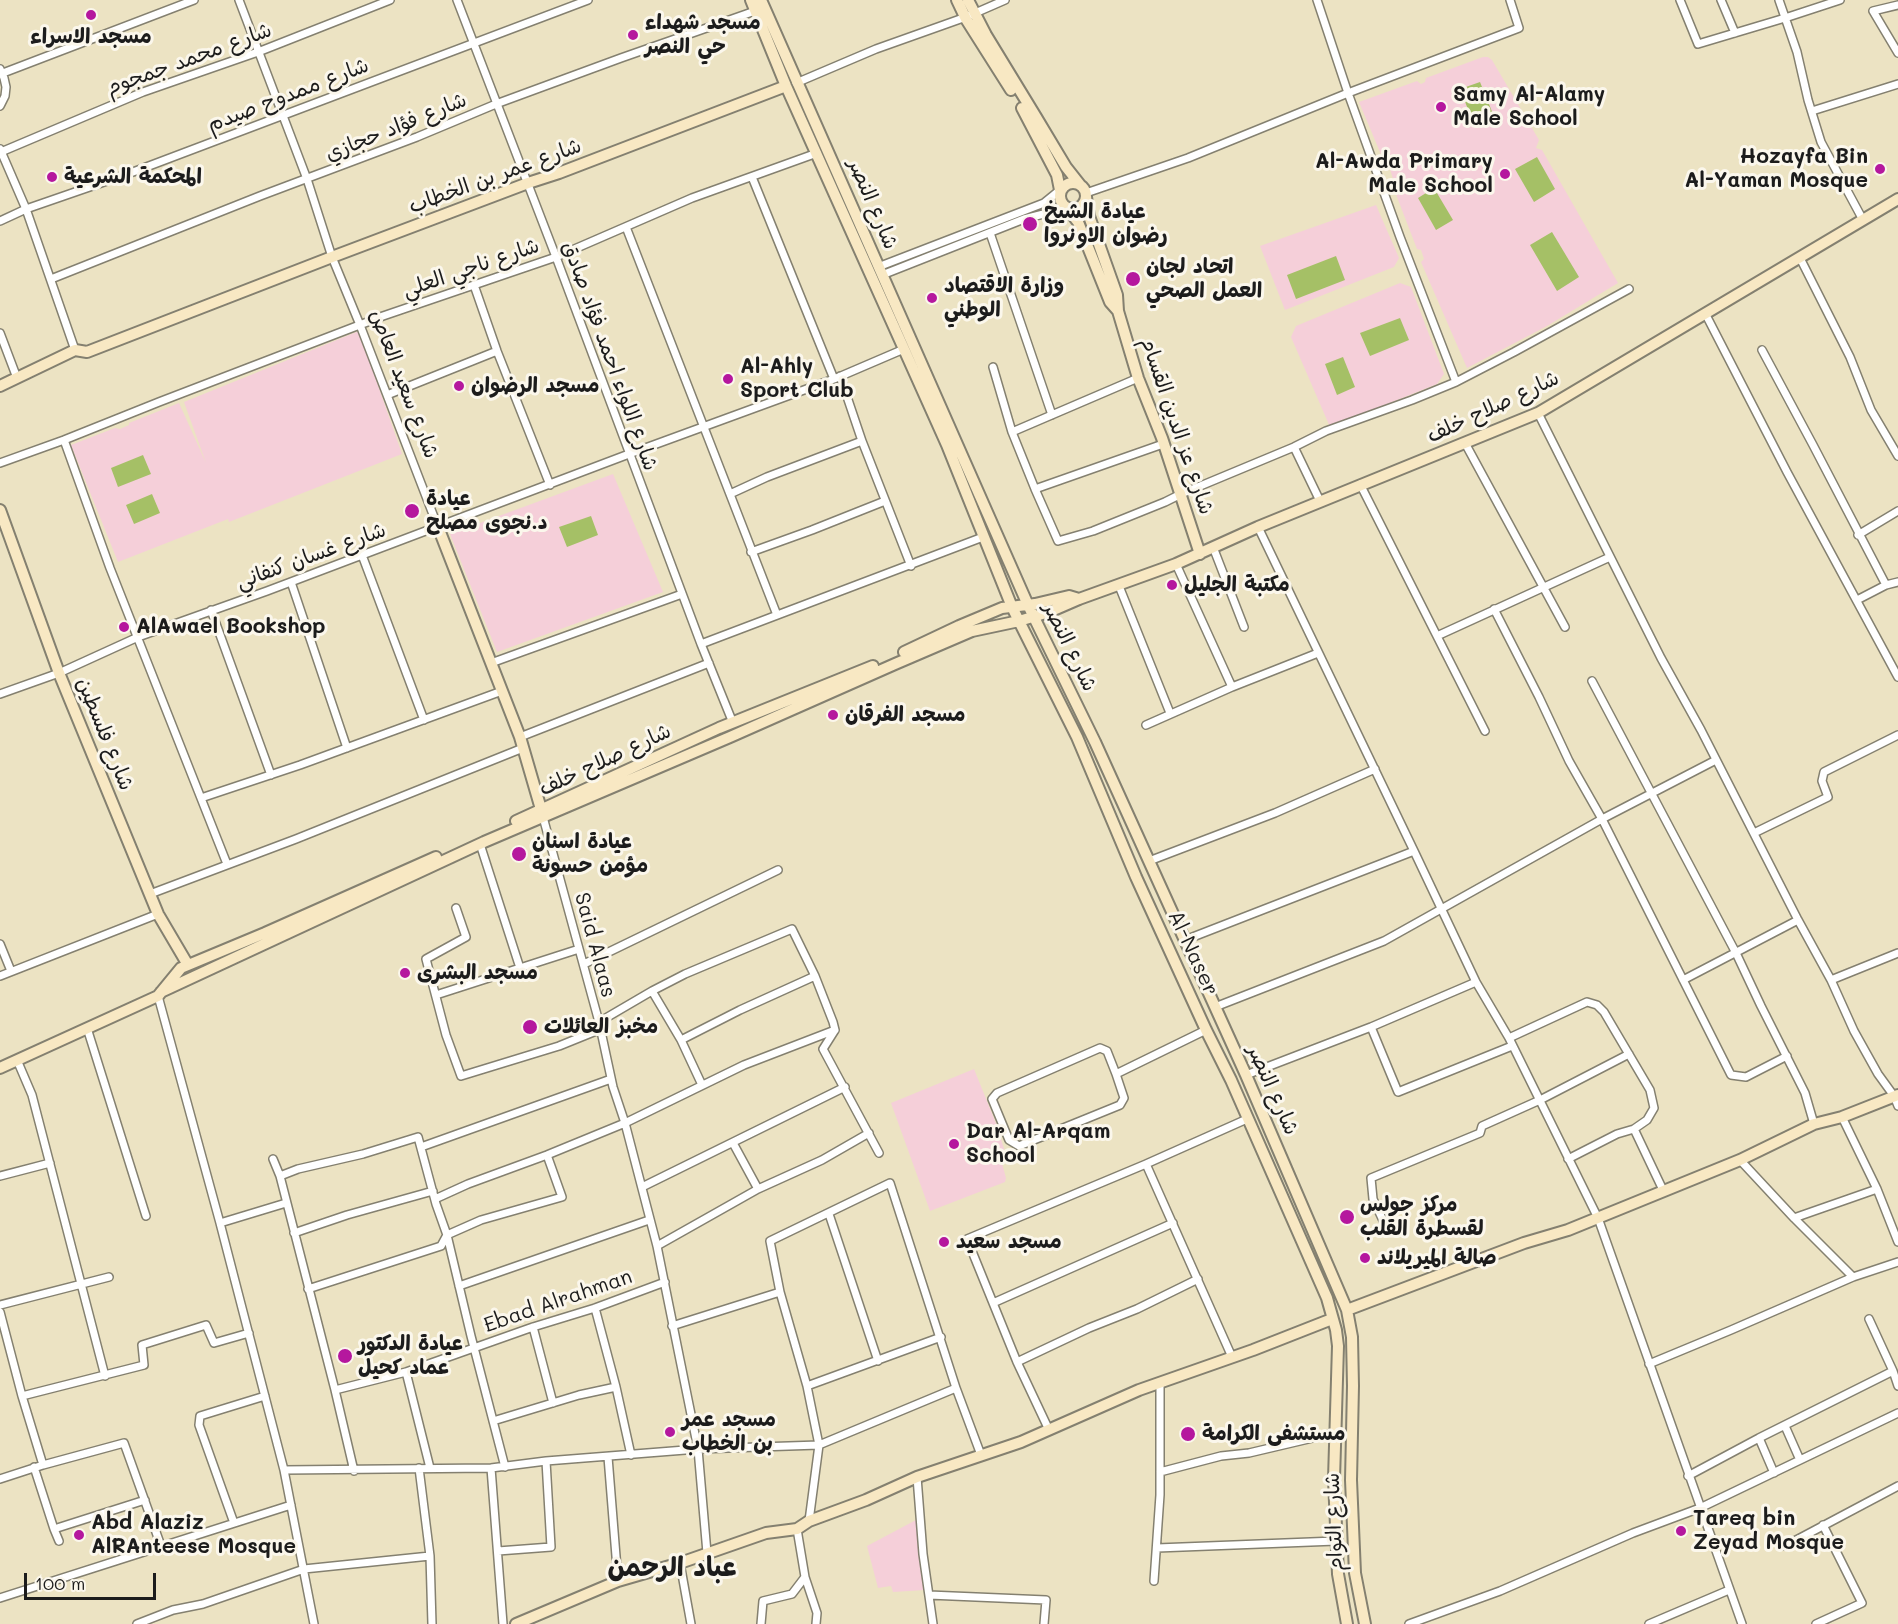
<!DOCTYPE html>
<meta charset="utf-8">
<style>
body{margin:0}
#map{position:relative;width:1898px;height:1624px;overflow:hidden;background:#ece3c3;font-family:Mali,sans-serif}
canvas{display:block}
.scale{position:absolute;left:24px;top:1573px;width:132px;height:27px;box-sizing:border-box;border:3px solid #1c1c1c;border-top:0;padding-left:8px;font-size:18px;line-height:21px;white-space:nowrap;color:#1c1c1c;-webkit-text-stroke:4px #fbf7ec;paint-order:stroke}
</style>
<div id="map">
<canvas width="1898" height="1624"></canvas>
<div class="scale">100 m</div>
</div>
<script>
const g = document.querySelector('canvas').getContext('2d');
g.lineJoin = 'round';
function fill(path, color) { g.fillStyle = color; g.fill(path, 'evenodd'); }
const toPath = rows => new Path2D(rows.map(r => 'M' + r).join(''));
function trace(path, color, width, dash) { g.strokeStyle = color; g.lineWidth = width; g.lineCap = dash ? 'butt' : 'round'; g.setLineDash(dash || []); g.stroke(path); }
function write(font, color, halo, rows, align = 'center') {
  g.font = font + ' Mali,"Playpen Sans Arabic",sans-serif'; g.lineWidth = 6; g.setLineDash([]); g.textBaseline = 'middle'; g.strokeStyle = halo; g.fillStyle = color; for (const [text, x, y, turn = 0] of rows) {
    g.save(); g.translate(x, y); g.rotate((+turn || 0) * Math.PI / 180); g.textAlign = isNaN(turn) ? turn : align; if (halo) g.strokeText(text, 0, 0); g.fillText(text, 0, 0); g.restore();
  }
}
const built = toPath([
 [1483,57,1488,57,1492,60,1539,140,1536,148,1542,150,1618,283,1547,326,1467,368,1421,262,1424,259,1421,250,1417,249,1392,184,1394,182,1388,163,1385,164,1359,102,1417,81,1421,84,1425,82,1426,78],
 [1376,205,1399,258,1394,267,1285,310,1260,246],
 [1400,283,1411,287,1444,374,1437,384,1330,427,1291,337,1296,326],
 [359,331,402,454,229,522,228,519,118,562,71,445,115,428,120,429,129,425,129,423,179,403,206,463,184,402],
 [613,474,663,592,497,652,450,534],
 [974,1069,997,1126,1005,1152,1000,1156,1006,1178,1005,1182,930,1211,891,1103],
 [916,1520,925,1590,893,1592,891,1586,878,1588,867,1546]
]);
const green = toPath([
 [1480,82,1493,114,1473,122,1460,89],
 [1537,157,1555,189,1534,202,1515,169],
 [1434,188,1453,220,1436,230,1418,198],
 [1552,232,1579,277,1557,291,1530,245],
 [1336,256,1345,280,1296,299,1287,275],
 [1400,318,1409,340,1370,356,1360,333],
 [1343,357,1355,387,1337,395,1325,364],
 [143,455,151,474,118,487,111,468],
 [152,494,160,513,134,524,126,505],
 [591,516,598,535,567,547,559,527]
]);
const street = toPath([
 [239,0,307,179,332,257,360,325,439,530],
 [457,0,556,257,701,644,733,723],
 [1317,0,1348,93,1400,237,1456,382],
 [1680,0,1698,44,1785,18,1840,0],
 [1721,0,1735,33],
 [1779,0,1797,52,1808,100,1821,142,1863,220],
 [1898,5,1873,11,1898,53],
 [0,69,4,78,6,87,5,96,0,106],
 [3,73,194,0],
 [796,83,876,49,966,17,1005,0],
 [1812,111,1898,84],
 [0,149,26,209,75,350],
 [1,152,143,92,258,52,390,0],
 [752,177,834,379],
 [1086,193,1188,158,1348,93,1519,28,1510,0],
 [0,221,26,209,133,172,588,0],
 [626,227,777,615],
 [990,233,1052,415],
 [1800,258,1850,357,1871,410,1898,456],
 [878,267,1044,203,1060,190],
 [882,275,1024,219,1067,208],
 [51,279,260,196,417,137,496,104,621,58,755,11],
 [474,285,497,351,550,485],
 [1705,313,1787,472,1898,677],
 [0,333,17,378],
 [1762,350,1813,445,1886,585],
 [993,367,1012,432,1035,489],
 [840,376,862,441,911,566],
 [387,395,497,351],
 [1538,413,1661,658,1701,730,1798,920,1831,980,1854,1031,1878,1074,1894,1096,1898,1106],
 [1012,432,1138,378],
 [64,440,110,568,227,864],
 [1465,443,1565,627],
 [1163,444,1035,489,1058,541,1093,531,1165,502,1181,494,1294,447,1326,431,1412,400,1456,382,1514,352,1629,289],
 [1294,447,1320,501],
 [0,463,64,440,159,402,383,316,556,257,692,198,817,153],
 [1360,484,1485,731],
 [730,494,767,477,862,441],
 [1858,535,1898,511],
 [1213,547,1244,627],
 [751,552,812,530,885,501],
 [362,555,424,720],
 [1176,564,1232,687],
 [291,582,347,748],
 [1119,586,1170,713],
 [1857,600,1886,585,1898,582],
 [1494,609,1539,697,1569,761,1602,819,1731,1075,1746,1077,1787,1056],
 [211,610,271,775],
 [1437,636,1610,557],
 [701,644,983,537],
 [491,663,682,594],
 [1592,681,1736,953,1761,1006,1805,1093,1814,1124],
 [0,694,59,673,138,637,267,591,629,454,834,379,904,349],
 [1146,725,1232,687,1318,653],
 [520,737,709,663],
 [201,798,300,765,502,691],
 [543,817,599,1022,613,1087,625,1123,657,1246,698,1449,707,1553],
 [1754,833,1828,797,1822,781,1824,772,1898,735],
 [480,844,520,968],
 [1414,851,1476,982,1509,1038,1598,1218,1742,1624],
 [1149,861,1275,813,1375,769],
 [150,894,296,839,523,748],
 [456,908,466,937,426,959,446,1035,461,1076,559,1046,601,1029],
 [1185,940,1414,851,1258,527],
 [0,944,11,971],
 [584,964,778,870],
 [0,976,158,914],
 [1683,980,1798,920],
 [1831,980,1898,953],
 [436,995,579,949],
 [158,996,220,1223],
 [1215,1007,1384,941,1602,819,1716,760],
 [599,1022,652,991],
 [1371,1027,1398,1092,1512,1046],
 [87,1028,146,1216],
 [1509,1038,1587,1002,1597,1005,1604,1012,1650,1090,1654,1108,1647,1120,1634,1129,1617,1134,1568,1159],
 [681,1040,740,1010,815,976],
 [17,1060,32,1095,105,1376],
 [1116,1074,1124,1098,1120,1105,1019,1146,1009,1140,992,1099,997,1093,1100,1048,1107,1051,1116,1074,1206,1030],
 [1246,1075,1371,1027,1476,982],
 [702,1085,681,1040,652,991,685,974,792,929,815,976,833,1022,835,1030,823,1049,879,1153],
 [1842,1117,1877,1189,1898,1242],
 [1634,1129,1663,1190],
 [733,1143,758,1189,822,1160,869,1133],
 [421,1147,611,1079],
 [273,1159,280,1176,335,1390],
 [1740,1160,1794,1218,1853,1277],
 [1146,1164,1232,1357],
 [0,1176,50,1163],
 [280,1176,298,1169,363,1154,418,1137,436,1204,447,1235,471,1336,505,1467],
 [642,1187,845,1087],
 [435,1199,468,1184,547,1155,625,1123,744,1065,835,1030],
 [286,1203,220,1223,284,1470,314,1624],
 [829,1214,878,1361],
 [1794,1218,1877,1189],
 [1387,1229,1373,1199,1371,1178,1480,1133,1482,1126,1540,1100,1629,1054],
 [294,1233,347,1215,433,1191],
 [657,1246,758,1189],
 [459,1286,649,1220],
 [308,1289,441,1246,447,1235,481,1220,562,1197,547,1155],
 [780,1292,807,1386,819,1445,809,1521],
 [993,1303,1173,1223],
 [0,1305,109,1277],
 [595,1308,616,1387,631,1455],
 [0,1312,22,1396,43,1465],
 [1869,1319,1893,1371,1898,1386],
 [533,1327,553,1403],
 [1017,1362,1089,1328,1137,1309,1198,1279],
 [1649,1364,1731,1330,1853,1277,1898,1262],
 [406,1372,430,1468],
 [807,1386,941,1337],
 [956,1388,981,1455],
 [22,1396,144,1365,142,1345,206,1325,214,1343,249,1333],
 [493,1421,579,1395,616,1387],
 [1785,1426,1800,1460],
 [1049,1430,1017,1362,967,1239,1146,1164,1247,1119],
 [1759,1438,1774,1473],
 [608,1457,618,1581],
 [34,1467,54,1529],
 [419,1468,430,1556,432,1624],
 [491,1468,503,1624],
 [284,1470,491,1468,546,1461,698,1449,819,1445,956,1388,890,1183,770,1241,780,1292,672,1326],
 [354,1471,335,1390,406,1372,533,1327,595,1308,665,1282],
 [1160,1472,1221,1456,1249,1453,1334,1433],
 [1688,1476,1759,1438,1893,1371],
 [917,1477,923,1554,933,1624],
 [0,1479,43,1465,124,1443,161,1546],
 [234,1523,199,1425,200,1416,265,1396],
 [59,1541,54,1529,145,1500],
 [1785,1546,1898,1486],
 [1157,1548,1336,1541],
 [498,1551,551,1547,546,1461],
 [680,1563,691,1624],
 [805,1577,817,1613,816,1624],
 [1154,1581,1160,1495,1160,1383],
 [929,1595,1046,1600,1044,1624],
 [0,1598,291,1505],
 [137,1624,173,1610,203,1604,304,1569,430,1556],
 [761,1624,763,1601,792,1594,805,1577,797,1529],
 [1409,1624,1500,1591,1633,1533,1700,1508,1898,1413],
 [1649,1624,1729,1590],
 [1816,1624,1862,1603,1823,1525]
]);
const secondary = toPath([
 [751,0,786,86,947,445,1012,607,1077,737,1136,877,1206,1030,1231,1080,1327,1298,1336,1330,1338,1346,1334,1479,1338,1574,1347,1624],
 [761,0,1028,605,1095,742,1149,861,1246,1075,1347,1310,1352,1337,1353,1386,1351,1480,1355,1573,1365,1624],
 [957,0,966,19,1011,90],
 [968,0,986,35,1036,117,1066,167,1081,186],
 [1022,108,1057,175,1060,190],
 '1060 196a13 13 0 1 1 26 0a13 13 0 1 1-26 0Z',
 [1086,197,1089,216,1117,295,1118,311,1138,378,1162,438,1200,554],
 [1067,208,1078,222,1110,302,1118,311],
 [0,386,75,350,87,352,332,257,528,183,559,173,786,86],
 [0,510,59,673,158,914,188,965],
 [440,532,520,737,543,816],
 [904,652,959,626,1002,608,1035,604,1069,596,1079,599],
 [516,821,719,728,873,666],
 [161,992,484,842,730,737,895,664,972,631,1019,621,1049,612,1079,599,1176,564,1258,527,1538,413,1898,199],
 [0,1068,158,996,181,968,265,933,436,857],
 [1347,1310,1524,1243,1568,1230,1740,1160,1814,1124,1842,1117,1898,1095],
 [516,1624,618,1581,680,1563,766,1533,797,1529,809,1521,866,1500,917,1477,1021,1442,1139,1390,1253,1350,1332,1319]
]);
const markers = [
 [91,15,6,"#b5179e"],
 [633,35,6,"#b5179e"],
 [1441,107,6,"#b5179e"],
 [1880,169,6,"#b5179e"],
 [1505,174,6,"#b5179e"],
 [52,177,6,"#b5179e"],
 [1030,224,8,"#b5179e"],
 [1133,279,8,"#b5179e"],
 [932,298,6,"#b5179e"],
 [728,379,6,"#b5179e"],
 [459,386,6,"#b5179e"],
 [412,511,8,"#b5179e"],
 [1172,585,6,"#b5179e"],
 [124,627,6,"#b5179e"],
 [833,715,6,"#b5179e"],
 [519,854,8,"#b5179e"],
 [405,973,6,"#b5179e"],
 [530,1027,8,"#b5179e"],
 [954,1144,6,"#b5179e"],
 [1347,1217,8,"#b5179e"],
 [944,1242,6,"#b5179e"],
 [1365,1258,6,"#b5179e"],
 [345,1356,8,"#b5179e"],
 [670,1432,6,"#b5179e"],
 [1188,1434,8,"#b5179e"],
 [1681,1531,6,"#b5179e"],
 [79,1535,6,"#b5179e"]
];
const poiNames = [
 ["مسجد شهداء",645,23],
 ["حي النصر",645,47],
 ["مسجد الاسراء",91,37,"center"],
 ["Samy Al-Alamy",1453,95],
 ["Male School",1453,119],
 ["Hozayfa Bin",1868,157,"right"],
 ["Al-Yaman Mosque",1868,181,"right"],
 ["Al-Awda Primary",1493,162,"right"],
 ["Male School",1493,186,"right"],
 ["المحكمة الشرعية",64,177],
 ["عيادة الشيخ",1044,212],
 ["رضوان الاونروا",1044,236],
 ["اتحاد لجان",1146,267],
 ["العمل الصحي",1146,291],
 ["وزارة الاقتصاد",944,286],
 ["الوطني",944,310],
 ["Al-Ahly",740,367],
 ["Sport Club",740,391],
 ["مسجد الرضوان",471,386],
 ["عيادة",426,499],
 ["د.نجوى مصلح",426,523],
 ["مكتبة الجليل",1184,585],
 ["AlAwael Bookshop",136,627],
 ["مسجد الفرقان",845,715],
 ["عيادة اسنان",532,842],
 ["مؤمن حسونة",532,866],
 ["مسجد البشرى",417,973],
 ["مخبز العائلات",544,1027],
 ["Dar Al-Arqam",966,1132],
 ["School",966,1156],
 ["مركز جولس",1360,1205],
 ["لقسطرة القلب",1360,1229],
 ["مسجد سعيد",956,1242],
 ["صالة الميريلاند",1377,1258],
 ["عيادة الدكتور",358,1344],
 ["عماد كحيل",358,1368],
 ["مسجد عمر",682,1420],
 ["بن الخطاب",682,1444],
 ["مستشفى الكرامة",1202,1434],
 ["Tareq bin",1693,1519],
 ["Zeyad Mosque",1693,1543],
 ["Abd Alaziz",91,1523],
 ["AlRAnteese Mosque",91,1547]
];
const streetNames = [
 ["شارع محمد جمجوم",189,59,-20],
 ["شارع ممدوح صيدم",288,95,-21],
 ["شارع فؤاد حجازي",396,127,-22],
 ["شارع عمر بن الخطاب",495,176,-20],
 ["شارع النصر",873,204,67],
 ["شارع ناجي العلي",471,268,-19],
 ["شارع اللواء احمد فؤاد صادق",610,356,70],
 ["شارع سعيد العاص",404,384,69],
 ["شارع صلاح خلف",1493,407,-25],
 ["شارع عز الدين القسام",1177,426,71],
 ["شارع غسان كنفاني",311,556,-20],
 ["شارع النصر",1070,647,64],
 ["شارع فلسطين",105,734,68],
 ["شارع صلاح خلف",605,760,-25],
 ["Said Alaas",595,945,75],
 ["Al-Naser",1193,953,65],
 ["شارع النصر",1273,1090,66],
 ["Ebad Alrahman",558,1301,-19],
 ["شارع التوام",1334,1522,-92]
];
const districtNames = [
 ["عباد الرحمن",672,1568]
];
fill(built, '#f5cfd9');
fill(green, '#a5c066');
trace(street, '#848070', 10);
trace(secondary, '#848070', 14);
trace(street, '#fff', 7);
trace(secondary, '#f8e8c3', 10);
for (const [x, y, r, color] of markers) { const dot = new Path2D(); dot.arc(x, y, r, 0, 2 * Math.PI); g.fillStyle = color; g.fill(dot); trace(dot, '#fbf7ec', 2); }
write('bold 21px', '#1c1c1c', '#fbf7ec', poiNames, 'left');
write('21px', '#1c1c1c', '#fbf7ec', streetNames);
write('bold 27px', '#1c1c1c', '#fbf7ec', districtNames);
</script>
